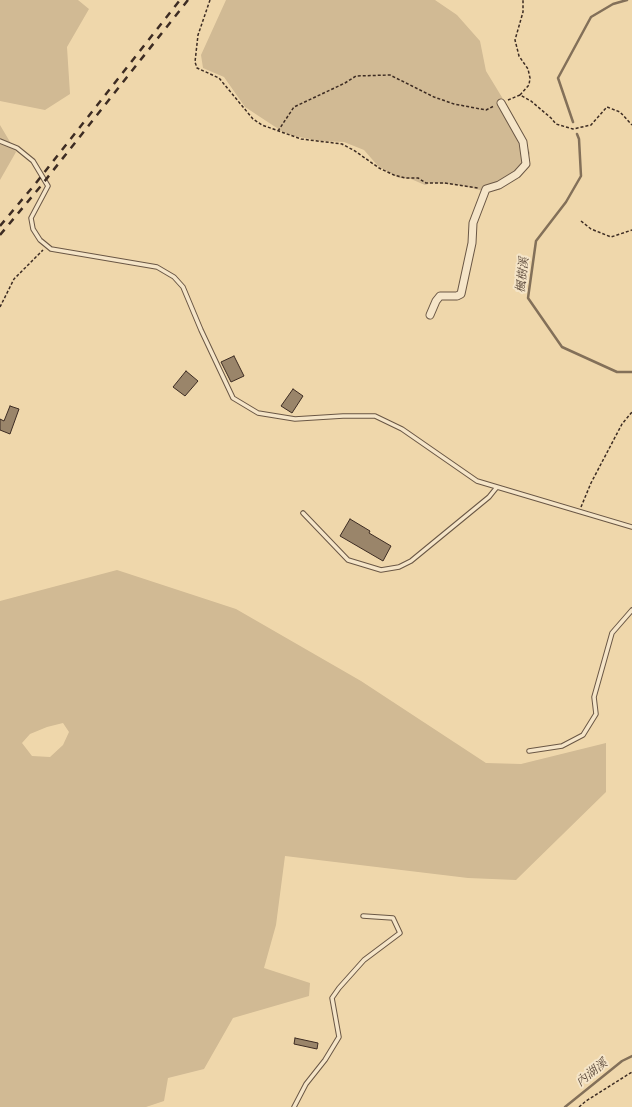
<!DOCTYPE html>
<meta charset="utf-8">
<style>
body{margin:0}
canvas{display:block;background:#efd7ab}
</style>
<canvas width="632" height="1107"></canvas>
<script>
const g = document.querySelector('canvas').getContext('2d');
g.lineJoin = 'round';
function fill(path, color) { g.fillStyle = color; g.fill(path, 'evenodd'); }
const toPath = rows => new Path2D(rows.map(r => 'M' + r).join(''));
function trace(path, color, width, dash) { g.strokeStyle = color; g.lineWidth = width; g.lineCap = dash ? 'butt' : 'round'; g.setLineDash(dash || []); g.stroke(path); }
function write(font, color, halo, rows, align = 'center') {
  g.font = font + ' "Old Standard TT","Noto Serif TC",serif'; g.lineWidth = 4; g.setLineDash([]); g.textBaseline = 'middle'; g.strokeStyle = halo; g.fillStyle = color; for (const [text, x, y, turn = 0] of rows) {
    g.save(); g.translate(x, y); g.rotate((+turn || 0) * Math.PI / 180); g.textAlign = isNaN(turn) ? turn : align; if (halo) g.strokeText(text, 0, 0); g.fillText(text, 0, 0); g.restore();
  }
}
const green = toPath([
 [0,0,78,0,89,9,67,47,70,94,45,110,0,101],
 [226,0,435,0,457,15,480,41,486,71,514,117,530,153,523,172,499,190,484,191,460,185,432,183,425,185,411,179,399,178,378,166,364,150,344,142,320,141,294,136,283,132,245,107,224,77,203,68,201,55],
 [0,125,16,152,0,180],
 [117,570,236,609,361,681,486,763,521,764,606,743,606,792,516,880,468,878,285,856,276,925,264,968,310,983,309,996,233,1018,204,1069,168,1078,164,1101,146,1107,0,1107,0,601],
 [63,723,69,732,63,745,50,757,32,756,22,743,30,734,47,727]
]);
const stream = toPath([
 [573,122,558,78,591,17,613,4,627,0],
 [577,134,579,139,581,176,566,202,536,241,528,298,562,347,617,372,632,372],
 [565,1107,622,1061,632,1056]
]);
const building = toPath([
 [234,356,244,376,231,382,221,362,234,356],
 [186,371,198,381,185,396,173,387,186,371],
 [293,389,303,396,292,413,281,406,293,389],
 [10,406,19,409,10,434,0,430,0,419,4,421,10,406],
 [350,519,370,531,369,533,391,546,383,561,340,536,350,519],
 [295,1038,318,1043,317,1049,294,1044,295,1038]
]);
const path = toPath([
 [210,0,198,35,195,62,197,68,219,78,253,119,262,125,301,139,342,144,355,151,379,168,394,175,405,178,418,178,426,183,445,183,478,188],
 [520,95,529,85,530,78,528,69,519,56,515,40,523,12,523,0],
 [508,100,520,95,531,101,551,118,556,124,573,129,591,125,607,107,620,112,632,125],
 [278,131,294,107,345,83,356,76,390,75,434,97,454,104,486,110,494,106],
 [581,221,591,229,611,237,632,230],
 [0,307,14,279,43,250],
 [581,507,591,483,622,424,632,412],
 [579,1107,586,1101,632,1072]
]);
const lane = toPath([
 [0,141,17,148,33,161,48,186,31,218,33,229,40,240,51,249,157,267,174,277,183,287,201,330,233,398,258,413,295,419,343,416,375,416,402,429,477,481,632,527],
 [303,513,348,560,381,570,399,567,411,561,489,497,497,487],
 [529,751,562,746,583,735,596,714,594,697,612,633,632,610],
 [294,1107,306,1084,325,1060,339,1037,332,998,339,988,364,960,400,933,393,918,363,916]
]);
const street = toPath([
 [430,315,436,301,440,296,457,296,461,294,472,243,473,223,486,189,499,185,517,174,526,164,523,142,501,103]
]);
const rail = toPath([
 [0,226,36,183,180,0],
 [0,235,40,187,188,0]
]);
const waterNames = [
 ["楓樹溪",523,275,-83],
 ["內湖溪",592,1073,-39]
];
fill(green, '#d1ba94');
trace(stream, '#837059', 2.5);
fill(building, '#9a856a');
trace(building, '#3d2c23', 1);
trace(lane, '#6a5745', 5.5);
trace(street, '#6a5745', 9);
trace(path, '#3d2c23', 1.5, [3, 2]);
trace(lane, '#f5e5c8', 3.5);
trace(street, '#f5e5c8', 7);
trace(rail, '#3d2c23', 2.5, [7, 7]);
write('italic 12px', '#5a483a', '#f5e5c8', waterNames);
</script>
